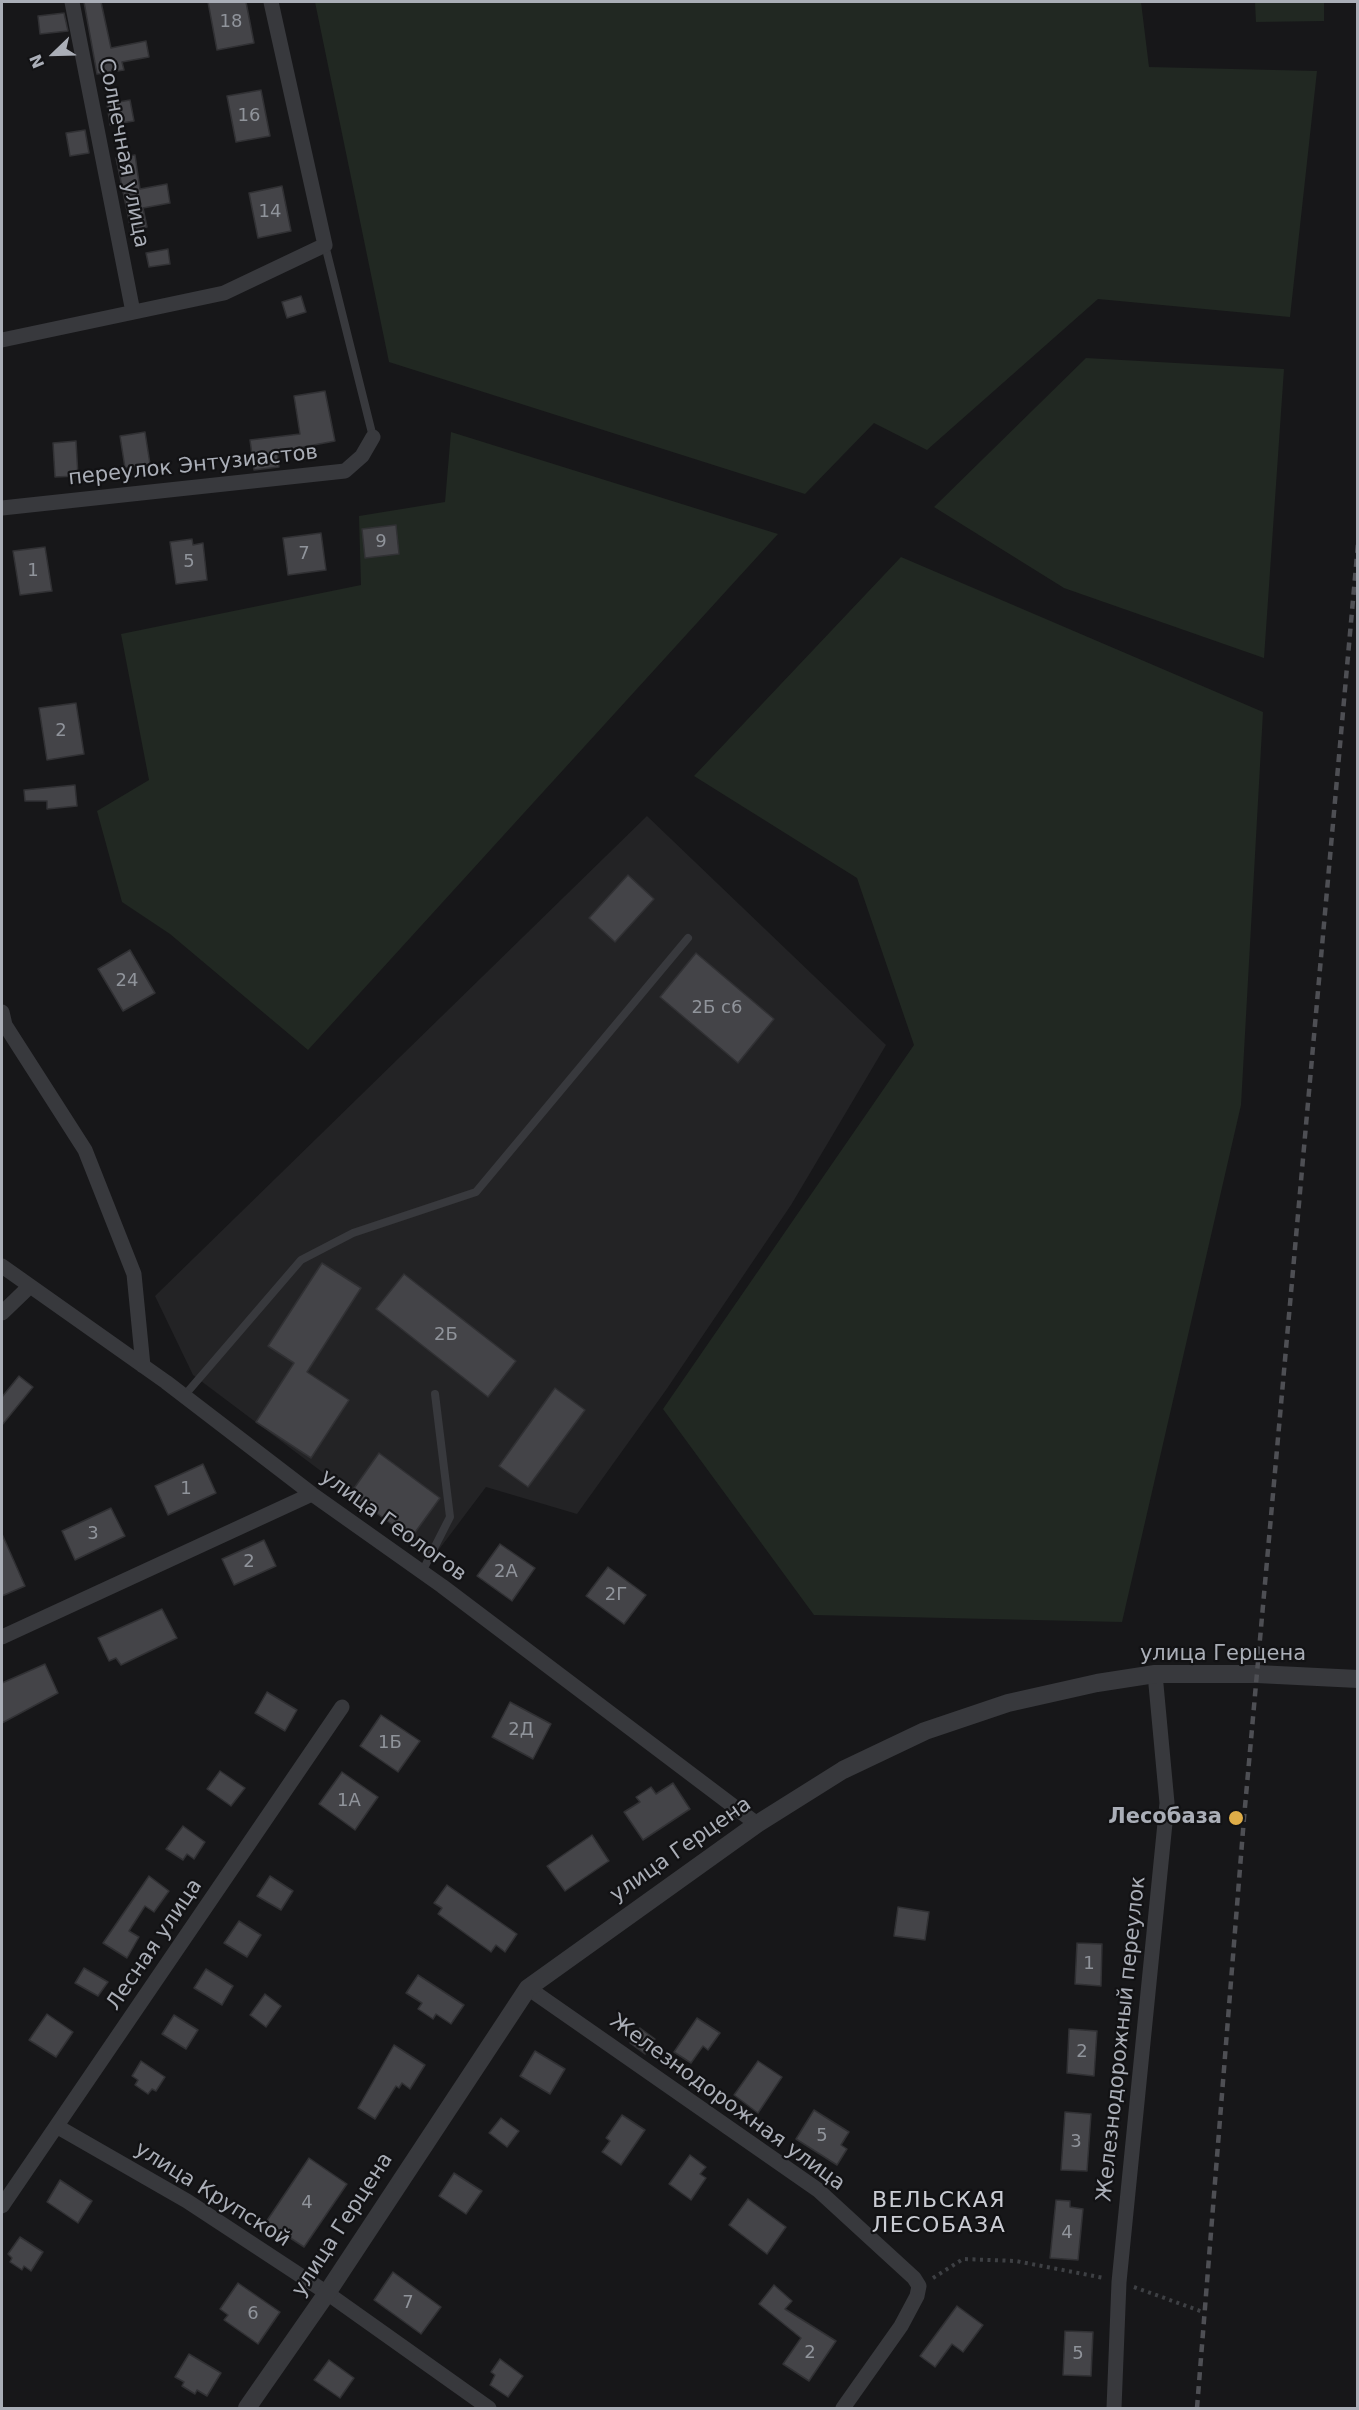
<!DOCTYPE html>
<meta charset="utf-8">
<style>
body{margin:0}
#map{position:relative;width:1359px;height:2410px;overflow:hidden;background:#171719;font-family:"DejaVu Sans",sans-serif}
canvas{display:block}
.frame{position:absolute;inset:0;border:3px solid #aaaeb7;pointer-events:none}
.north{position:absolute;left:24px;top:24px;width:60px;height:60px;-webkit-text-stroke:4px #121214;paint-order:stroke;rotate:247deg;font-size:16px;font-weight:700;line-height:24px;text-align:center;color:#aaaeb7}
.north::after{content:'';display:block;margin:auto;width:21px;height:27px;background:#aaaeb7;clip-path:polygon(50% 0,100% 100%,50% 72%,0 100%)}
</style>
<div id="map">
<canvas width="1359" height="2410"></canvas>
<div class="frame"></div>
<div class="north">N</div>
</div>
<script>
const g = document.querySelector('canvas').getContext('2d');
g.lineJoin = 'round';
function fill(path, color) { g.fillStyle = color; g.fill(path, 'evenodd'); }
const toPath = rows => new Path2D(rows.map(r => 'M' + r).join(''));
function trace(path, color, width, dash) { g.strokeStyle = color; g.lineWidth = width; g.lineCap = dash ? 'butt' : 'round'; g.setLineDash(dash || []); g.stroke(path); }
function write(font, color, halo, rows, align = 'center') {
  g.font = font + ' "DejaVu Sans",sans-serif'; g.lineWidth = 4.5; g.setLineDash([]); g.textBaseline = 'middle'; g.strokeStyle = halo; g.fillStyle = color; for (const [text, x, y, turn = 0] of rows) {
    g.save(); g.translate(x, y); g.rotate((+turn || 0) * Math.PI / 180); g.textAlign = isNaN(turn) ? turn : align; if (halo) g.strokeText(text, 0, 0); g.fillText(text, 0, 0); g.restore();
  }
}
const built = toPath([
 [647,816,886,1045,791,1205,666,1390,577,1514,486,1487,434,1556,193,1375,155,1296]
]);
const green = toPath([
 [315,2,1141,2,1149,67,1317,71,1290,317,1098,299,927,450,874,423,805,494,389,362],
 [1255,2,1324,2,1324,21,1256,22],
 [1086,358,1284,369,1264,658,1064,588,934,507],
 [451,432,778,534,308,1050,170,934,122,902,97,811,149,780,121,634,361,585,359,516,445,502],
 [901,557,1263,712,1241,1105,1122,1622,814,1615,663,1409,914,1045,857,878,694,776]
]);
const building = toPath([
 [84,2,101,2,111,48,146,41,149,57,122,62,124,70,97,74,84,2],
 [208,2,246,2,254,43,217,50,208,2],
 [64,13,68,31,40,34,38,16,64,13],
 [261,90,270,136,236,142,227,96,261,90],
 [130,100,134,121,110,125,107,104,130,100],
 [85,130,89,153,70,156,66,133,85,130],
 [135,155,140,189,167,184,170,203,143,208,147,227,131,230,116,158,135,155],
 [282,186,291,231,258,238,249,193,282,186],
 [168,249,170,264,149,267,146,253,168,249],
 [301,296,306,312,287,318,282,302,301,296],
 [325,391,335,441,277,452,279,467,254,470,250,440,300,434,294,396,325,391],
 [145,432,150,464,125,468,120,436,145,432],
 [76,441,78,476,55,477,53,443,76,441],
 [396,525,399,554,365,558,362,529,396,525],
 [321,533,326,570,288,575,283,538,321,533],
 [192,539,193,545,203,543,207,580,176,584,170,542,192,539],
 [45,547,52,591,20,595,13,551,45,547],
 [76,703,84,754,47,760,39,708,76,703],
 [75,785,77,806,47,809,47,801,25,801,24,790,75,785],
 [628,875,654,899,615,942,589,918,628,875],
 [130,950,155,993,123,1011,98,969,130,950],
 [696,953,774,1019,738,1063,660,997,696,953],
 [322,1263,361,1288,307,1372,349,1400,311,1458,256,1422,294,1363,268,1346,322,1263],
 [404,1274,516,1361,488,1397,376,1309,404,1274],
 [19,1376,33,1387,2,1425,2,1397,19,1376],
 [555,1388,585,1410,528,1487,499,1466,555,1388],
 [379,1453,440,1498,411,1538,350,1494,379,1453],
 [203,1464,216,1493,168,1515,155,1486,203,1464],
 [111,1508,125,1536,75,1560,62,1531,111,1508],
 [2,1534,25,1586,2,1596,2,1534],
 [264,1540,276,1566,234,1585,222,1559,264,1540],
 [500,1544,535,1568,512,1601,477,1576,500,1544],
 [608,1567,646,1595,624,1624,586,1596,608,1567],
 [162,1609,177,1638,121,1665,116,1658,109,1661,98,1638,162,1609],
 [45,1664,58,1693,2,1723,2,1683,45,1664],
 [267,1692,297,1710,285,1731,255,1713,267,1692],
 [510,1702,551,1724,533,1759,492,1737,510,1702],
 [381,1715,420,1741,398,1772,360,1746,381,1715],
 [220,1771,245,1788,231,1806,207,1789,220,1771],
 [342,1772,378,1797,355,1830,319,1804,342,1772],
 [673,1783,690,1809,643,1840,624,1812,640,1802,636,1797,651,1787,656,1794,673,1783],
 [183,1826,205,1842,194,1859,187,1854,183,1860,166,1849,183,1826],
 [592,1835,609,1861,565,1891,547,1866,592,1835],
 [149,1876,169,1891,154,1912,145,1906,129,1931,139,1937,127,1958,103,1943,149,1876],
 [270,1876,293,1891,281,1910,257,1896,270,1876],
 [447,1885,517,1934,505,1952,496,1945,491,1952,438,1914,442,1908,434,1903,447,1885],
 [898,1907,929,1912,925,1940,894,1936,898,1907],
 [239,1921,261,1935,247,1957,224,1943,239,1921],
 [1077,1943,1102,1944,1101,1986,1075,1984,1077,1943],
 [84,1968,108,1982,98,1996,75,1983,84,1968],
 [206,1969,233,1986,222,2005,194,1988,206,1969],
 [418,1975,464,2005,451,2024,436,2014,433,2019,418,2009,422,2003,406,1993,418,1975],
 [265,1994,281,2006,266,2027,250,2015,265,1994],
 [47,2014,73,2032,56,2057,29,2040,47,2014],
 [174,2015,198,2030,186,2049,162,2034,174,2015],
 [697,2018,720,2033,708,2050,703,2046,691,2063,674,2052,697,2018],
 [640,2028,655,2039,645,2054,630,2043,640,2028],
 [1069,2029,1097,2031,1094,2076,1067,2073,1069,2029],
 [394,2045,425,2065,410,2089,402,2083,399,2088,396,2086,375,2119,358,2108,394,2045],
 [535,2051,565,2069,550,2094,520,2076,535,2051],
 [141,2061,165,2077,156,2091,152,2089,148,2094,135,2085,138,2080,132,2076,141,2061],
 [758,2061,782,2077,758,2113,734,2095,758,2061],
 [814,2110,849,2132,841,2145,847,2149,837,2165,796,2139,814,2110],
 [1065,2112,1091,2114,1087,2171,1061,2170,1065,2112],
 [622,2115,645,2130,621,2165,602,2152,610,2141,606,2138,622,2115],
 [501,2118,519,2131,507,2147,489,2133,501,2118],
 [690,2155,706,2167,700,2174,706,2178,691,2200,669,2184,690,2155],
 [309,2158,347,2184,304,2247,266,2222,309,2158],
 [454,2173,482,2191,466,2214,439,2196,454,2173],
 [60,2180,92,2201,78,2223,47,2202,60,2180],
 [748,2199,786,2227,767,2254,729,2225,748,2199],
 [1056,2200,1070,2201,1070,2207,1083,2209,1078,2260,1050,2258,1056,2200],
 [20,2237,43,2252,31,2271,24,2266,22,2270,10,2262,12,2258,8,2254,20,2237],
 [393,2272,441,2307,421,2334,374,2300,393,2272],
 [238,2283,280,2312,258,2344,224,2320,228,2315,220,2309,238,2283],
 [774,2285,792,2301,785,2309,836,2341,809,2381,783,2364,801,2338,759,2304,774,2285],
 [957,2306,983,2325,963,2352,952,2344,935,2367,920,2356,957,2306],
 [1065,2331,1093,2332,1091,2376,1063,2375,1065,2331],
 [189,2354,221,2373,207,2396,197,2390,195,2394,182,2386,184,2382,175,2377,189,2354],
 [500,2359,523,2376,508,2397,490,2385,495,2375,491,2372,500,2359],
 [329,2360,354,2378,340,2398,314,2380,329,2360]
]);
const path = toPath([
 [933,2278,963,2259,1016,2261,1104,2278],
 [1134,2287,1203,2312]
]);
const service = toPath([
 [325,245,373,437],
 [184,1396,301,1260,353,1233,476,1192,688,938],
 [422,1572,450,1517,435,1394]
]);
const minor = toPath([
 [72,2,133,312],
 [2,340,224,293,325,245,271,2],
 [2,508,345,471,362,456,373,437],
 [2,1012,5,1025,85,1150,134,1274,143,1366],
 [2,1266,166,1382,312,1494,442,1586,757,1824],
 [2,1313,29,1287],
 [2,1637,312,1494],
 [528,1988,818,2190,914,2278,919,2286,917,2296,901,2326,843,2408],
 [58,2127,187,2201,327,2293,489,2408],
 [2,2206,342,1707],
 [1114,2408,1119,2282,1167,1803,1155,1674]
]);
const tertiary = toPath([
 [247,2408,327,2293,528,1988,757,1824,843,1770,925,1731,1008,1703,1097,1683,1155,1674,1257,1674,1358,1679]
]);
const rail = toPath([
 [1197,2408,1244,1818,1358,544]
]);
const markers = [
 [1236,1818,8,"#dfad48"]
];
const numberNames = [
 ["18",231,22],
 ["16",249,116],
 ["14",270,212],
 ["9",381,542],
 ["7",304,554],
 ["5",189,562],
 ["1",33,571],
 ["2",61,731],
 ["24",127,981],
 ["2Б с6",717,1008],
 ["2Б",446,1335],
 ["1",186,1489],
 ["3",93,1534],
 ["2",249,1562],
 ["2А",506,1572],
 ["2Г",616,1595],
 ["2Д",521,1730],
 ["1Б",390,1743],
 ["1А",349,1801],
 ["1",1089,1964],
 ["2",1082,2052],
 ["5",822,2136],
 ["3",1076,2142],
 ["4",307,2203],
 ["4",1067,2233],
 ["7",408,2303],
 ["6",253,2314],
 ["2",810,2353],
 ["5",1078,2354]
];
const streetNames = [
 ["Солнечная улица",123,153,79],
 ["переулок Энтузиастов",193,466,-6],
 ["улица Геологов",393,1526,36],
 ["улица Герцена",1223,1655],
 ["улица Герцена",681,1850,-35],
 ["Лесная улица",155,1945,-56],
 ["Железнодорожный переулок",1122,2039,-84],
 ["Железнодорожная улица",727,2103,36],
 ["улица Крупской",212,2195,32],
 ["улица Герцена",343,2225,-57]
];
const poiNames = [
 ["Лесобаза",1222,1818]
];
const neighbourhoodNames = [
 ["ВЕЛЬСКАЯ",939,2201],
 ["ЛЕСОБАЗА",939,2226]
];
fill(built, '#232325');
fill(green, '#212822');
fill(building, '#444448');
trace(building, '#313134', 1.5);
trace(path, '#3e4044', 4, [3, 4.5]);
trace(service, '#38393d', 8);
trace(minor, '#38393d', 15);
trace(tertiary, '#38393d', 18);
trace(rail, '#4e4f54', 4.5, [8, 6]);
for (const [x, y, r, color] of markers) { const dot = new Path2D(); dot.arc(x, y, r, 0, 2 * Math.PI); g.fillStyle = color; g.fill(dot); trace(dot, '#121214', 2); }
write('18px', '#90949b', null, numberNames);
write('21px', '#aaaeb7', '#121214', streetNames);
write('bold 21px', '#aaaeb7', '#121214', poiNames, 'right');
g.letterSpacing = '1.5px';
write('22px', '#cbcdd4', '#121214', neighbourhoodNames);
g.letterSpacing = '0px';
</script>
